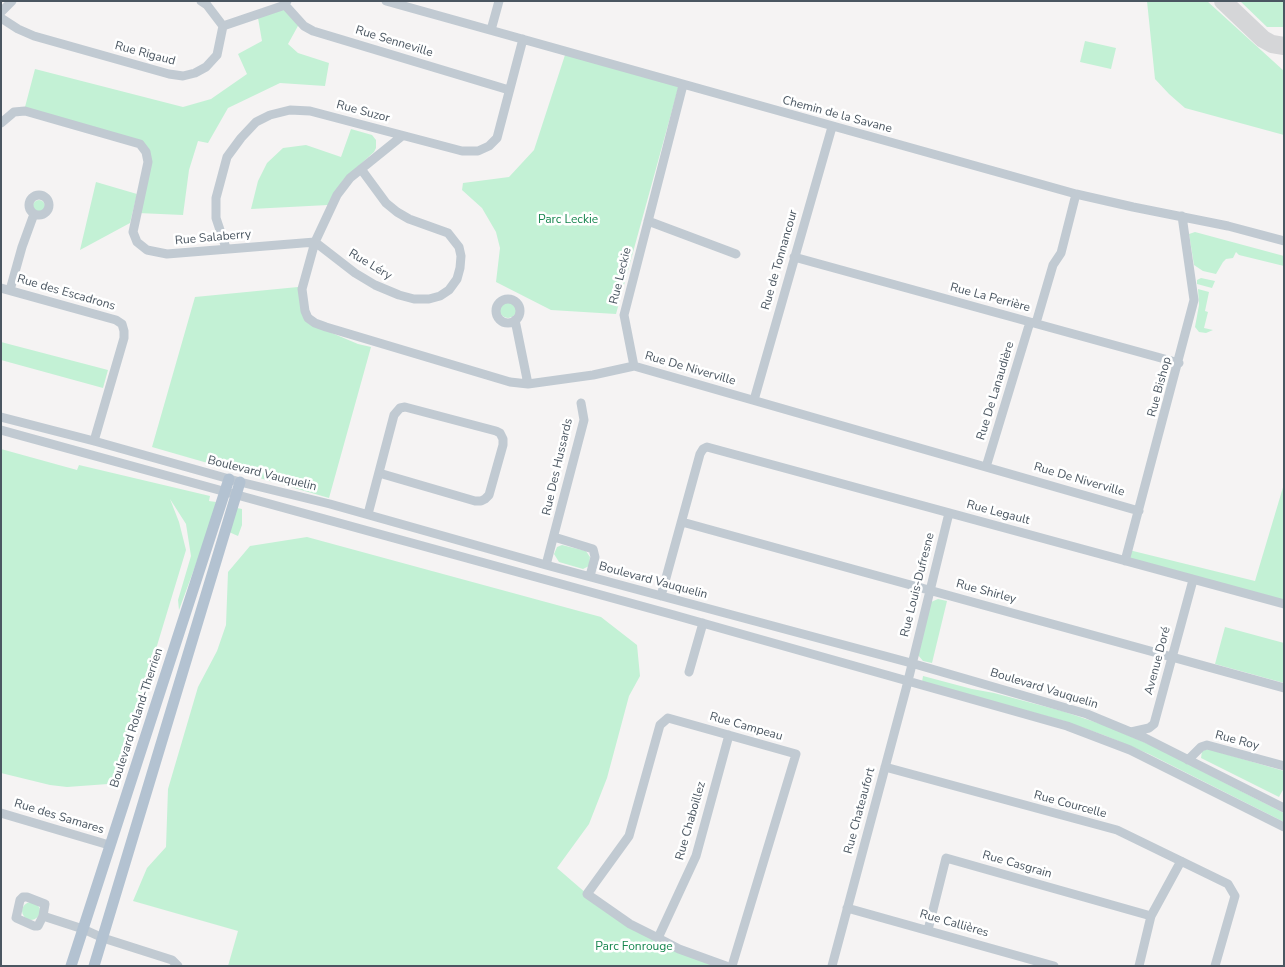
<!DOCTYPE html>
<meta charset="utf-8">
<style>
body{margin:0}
#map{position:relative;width:1285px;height:967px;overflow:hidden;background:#f5f3f3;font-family:"Nunito Sans",sans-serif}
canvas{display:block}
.frame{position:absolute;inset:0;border:2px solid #4a5661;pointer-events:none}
</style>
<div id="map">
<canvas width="1285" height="967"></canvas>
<div class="frame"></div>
</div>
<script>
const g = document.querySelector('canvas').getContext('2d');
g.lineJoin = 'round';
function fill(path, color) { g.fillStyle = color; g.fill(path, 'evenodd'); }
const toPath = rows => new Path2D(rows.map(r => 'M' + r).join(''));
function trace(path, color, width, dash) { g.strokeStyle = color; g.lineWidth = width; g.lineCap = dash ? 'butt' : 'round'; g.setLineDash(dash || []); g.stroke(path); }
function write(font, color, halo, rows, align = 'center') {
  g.font = font + ' "Nunito Sans",sans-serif'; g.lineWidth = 5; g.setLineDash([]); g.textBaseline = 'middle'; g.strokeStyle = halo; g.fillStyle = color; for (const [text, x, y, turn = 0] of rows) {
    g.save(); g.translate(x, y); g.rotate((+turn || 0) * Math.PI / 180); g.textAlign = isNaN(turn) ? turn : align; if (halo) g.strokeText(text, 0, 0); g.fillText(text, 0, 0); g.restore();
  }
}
const green = toPath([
 [1147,1,1207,1,1284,71,1284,135,1185,108,1169,94,1155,79],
 [1240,1,1284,1,1284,27,1267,27],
 [288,8,299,24,288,44,298,53,329,63,325,86,280,83,228,108,208,143,198,141,189,170,183,215,138,213,148,148,25,107,35,69,183,107,211,99,247,74,238,54,262,41,258,18],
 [1085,41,1116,48,1111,69,1080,62],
 [565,55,679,85,616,314,551,310,496,282,500,248,496,232,482,208,462,190,463,183,509,177,534,150],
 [351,129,372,135,376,140,376,148,374,152,343,180,328,205,251,209,258,181,267,163,283,148,306,145,341,157],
 [96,182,137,194,130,223,80,250],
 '33 206a6 6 0 1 1 12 0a6 6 0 1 1-12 0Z',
 [1195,232,1284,256,1284,266,1239,255,1236,252,1233,258,1226,259,1223,262,1216,274,1203,271,1194,265,1189,234],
 [1201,278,1215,281,1212,288,1197,284,1197,280],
 [298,287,308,323,358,344,371,347,329,498,152,447,195,297],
 [1198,289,1209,292,1205,311,1208,312,1204,328,1213,330,1206,333,1199,332,1195,327,1199,305],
 '499 309a9 9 0 1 1 18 0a9 9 0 1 1-18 0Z',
 [1,342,108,370,103,388,1,360],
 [1,449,77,470,79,465,210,496,209,501,216,502,210,526,179,610,178,600,191,556,186,524,170,499,179,522,186,550,119,771,108,784,67,787,50,785,1,773],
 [1284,484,1284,602,1125,561,1129,550,1255,581],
 [237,508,242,509,242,525,238,536,229,532],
 [307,537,601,617,637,645,640,676,629,696,607,778,589,824,557,868,587,894,629,924,726,966,228,966,238,931,133,901,147,868,166,847,168,789,198,687,217,651,226,625,228,572,250,546],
 [562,545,586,551,590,557,589,566,583,569,559,562,554,554,557,547],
 [938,599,947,601,932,663,923,661,918,655,931,602],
 [1225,627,1284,643,1284,683,1215,664],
 [923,676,972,689,994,693,1062,711,1104,725,1153,746,1284,813,1284,822,1149,754,1106,736,1064,721,922,682],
 [1208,749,1284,771,1284,788,1279,797,1201,758,1202,751],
 '22 911a9 9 0 1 1 18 0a9 9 0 1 1-18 0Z'
]);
const taxiway = toPath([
 [1223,1,1263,39,1272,44,1284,46]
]);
const minor = toPath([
 [201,1,207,5,223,26],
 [287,1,285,5,304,26,313,31,509,90],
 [386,1,1076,194,1133,207,1228,226,1284,241],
 [1,12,12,1],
 [1,18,18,29,34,36,169,74,183,76,195,73,206,67,217,55,223,26,285,5],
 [491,30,499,1],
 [1,123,14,112,25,111,140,144,146,152,148,162,133,232,137,242,147,250,167,254,315,242,337,195,350,178,402,136],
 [361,169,386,203,397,212,409,219,448,233,459,247,461,256,460,268,457,279,449,290,440,296,429,299,414,299,399,295,375,285,355,273,315,242,302,289,305,311,308,318,315,323,326,327,510,382,528,384,593,375,634,366,1139,511],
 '29 205a10 10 0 1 1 20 0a10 10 0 1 1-20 0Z',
 [648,221,736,254],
 [226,248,216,218,216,198,227,157,241,138,256,122,270,115,290,110,310,111,462,151,478,151,489,146,497,138,523,39],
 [794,257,1179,363],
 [1,288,116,320,122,324,124,331,124,338,94,441],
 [10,290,22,247,34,214],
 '496 311a12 12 0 1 1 24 0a12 12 0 1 1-24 0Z',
 [515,320,528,384],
 [1036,323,1053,265,1061,253,1076,194],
 [634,366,624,315,683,85],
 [754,400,832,127],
 [1,417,94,441,240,482,330,504,546,565,911,663,1087,714,1145,738,1284,808],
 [1,430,674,615,1067,726,1130,750,1284,827],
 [986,467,1030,322],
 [368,514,394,415,400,408,405,407,496,431,500,433,503,439,503,445,489,495,485,499,481,501,475,501,379,473],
 [682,522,1284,688],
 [554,537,593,549,595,557,590,576],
 [1125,561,1194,300,1182,216],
 [546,565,584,420,581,403],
 [661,596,700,454,703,449,707,447,1284,604],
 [689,672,703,623],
 [1131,732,1149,728,1154,724,1193,580],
 [1188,760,1201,747,1207,745,1284,766],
 [885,767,1117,830,1228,884,1235,896,1215,966],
 [1,813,109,845],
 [23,897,27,897,45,904,43,916,38,926,34,926,16,918,20,900,23,897],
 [847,908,1054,966],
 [43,916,83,929,103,938,172,960,178,966],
 [928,930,946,858,1151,916],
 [658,938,696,856,729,735],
 [726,966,679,949,658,938,630,924,587,894,629,836,660,725,668,718,796,754,732,966],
 [832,966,906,689,949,513],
 [1139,966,1151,916,1181,861]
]);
const major = toPath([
 [71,966,229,479],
 [94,966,240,482]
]);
const streetNames = [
 ["Rue Senneville",394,42,17],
 ["Rue Rigaud",145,54,15],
 ["Rue Suzor",363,112,15],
 ["Chemin de la Savane",837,115,15],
 ["Rue Salaberry",213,238,-5],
 ["Rue de Tonnancour",780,260,-74],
 ["Rue Léry",370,265,31],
 ["Rue Leckie",621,276,-76],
 ["Rue des Escadrons",66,293,16],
 ["Rue La Perrière",990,298,15],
 ["Rue De Niverville",690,369,16],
 ["Rue Bishop",1160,387,-75],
 ["Rue De Lanaudière",996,391,-73],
 ["Rue Des Hussards",558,467,-77],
 ["Boulevard Vauquelin",262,474,14],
 ["Rue De Niverville",1079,480,16],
 ["Rue Legault",998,513,15],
 ["Boulevard Vauquelin",653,581,15],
 ["Rue Louis-Dufresne",918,585,-76],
 ["Rue Shirley",986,592,15],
 ["Avenue Doré",1158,661,-75],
 ["Boulevard Vauquelin",1044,689,17],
 ["Boulevard Roland-Therrien",137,718,-72],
 ["Rue Campeau",746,727,16],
 ["Rue Roy",1237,741,15],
 ["Rue Courcelle",1070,805,15],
 ["Rue Chateaufort",860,811,-75],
 ["Rue des Samares",59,817,17],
 ["Rue Chaboillez",691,821,-74],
 ["Rue Casgrain",1017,865,16],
 ["Rue Callières",954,924,16]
];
const parkNames = [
 ["Parc Leckie",568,220],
 ["Parc Fonrouge",634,947]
];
fill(green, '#c3f1d5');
trace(taxiway, '#d5d6d8', 18);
trace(minor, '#c1cad2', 9);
trace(major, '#b3c2d1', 11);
write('12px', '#4a5661', '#fff', streetNames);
write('12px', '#17864f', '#fff', parkNames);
</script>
